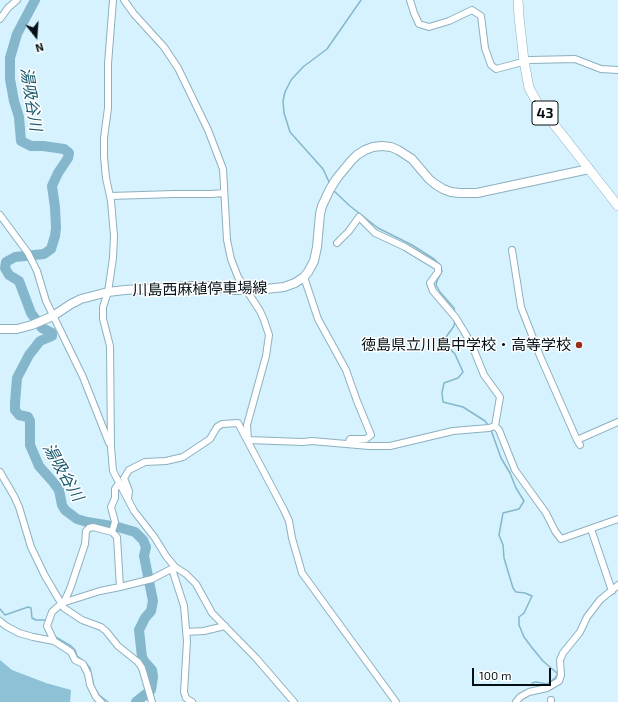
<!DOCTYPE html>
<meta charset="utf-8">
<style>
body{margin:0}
#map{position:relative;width:618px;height:702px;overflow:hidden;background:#d5f2fe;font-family:"Exo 2",sans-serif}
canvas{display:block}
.north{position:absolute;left:16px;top:16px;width:40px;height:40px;-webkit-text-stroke:3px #fff;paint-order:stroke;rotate:163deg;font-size:11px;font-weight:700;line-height:16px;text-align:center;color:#041015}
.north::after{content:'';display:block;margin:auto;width:14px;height:18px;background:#041015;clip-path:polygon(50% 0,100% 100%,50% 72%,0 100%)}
.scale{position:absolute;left:472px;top:668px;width:79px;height:18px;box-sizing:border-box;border:2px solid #041015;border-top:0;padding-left:5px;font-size:12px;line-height:14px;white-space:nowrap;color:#041015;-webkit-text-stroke:3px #fff;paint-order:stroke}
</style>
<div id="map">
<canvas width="618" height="702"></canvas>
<div class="north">N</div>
<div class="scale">100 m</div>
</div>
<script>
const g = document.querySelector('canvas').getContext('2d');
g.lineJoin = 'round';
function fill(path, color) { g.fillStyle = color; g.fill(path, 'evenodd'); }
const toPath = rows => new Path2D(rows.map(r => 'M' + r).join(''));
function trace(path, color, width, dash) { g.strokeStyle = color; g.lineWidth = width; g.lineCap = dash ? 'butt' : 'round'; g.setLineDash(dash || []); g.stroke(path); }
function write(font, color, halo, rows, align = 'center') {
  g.font = font + ' "Exo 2","Noto Sans JP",sans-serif'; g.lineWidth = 3; g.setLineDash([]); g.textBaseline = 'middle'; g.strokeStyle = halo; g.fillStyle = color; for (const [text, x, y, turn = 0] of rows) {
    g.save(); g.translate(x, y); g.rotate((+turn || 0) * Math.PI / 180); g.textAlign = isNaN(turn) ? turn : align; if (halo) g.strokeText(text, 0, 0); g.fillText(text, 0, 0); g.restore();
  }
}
const forest = toPath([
 [0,660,12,670,46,683,71,690,70,702,0,702]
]);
const stream = toPath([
 [330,184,323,169,290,132,284,113,283,101,285,92,291,80,303,67,327,49,361,0],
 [334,191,350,206,378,228,412,245,434,259,440,265,442,271,437,281,436,285,440,292,454,308,455,313],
 [455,320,454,326,446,337,446,345,455,354,463,372,458,378,444,383,442,393,443,402,463,407,485,421,488,425],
 [491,430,501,458,510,473,516,488,524,501,519,509,503,513,499,535,503,545,504,558,513,588,516,592,525,593,532,596,524,613,519,617,519,625,524,637,533,649,543,661,558,674,555,678,547,684,536,682,532,683],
 [0,609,5,615,28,607,31,608,32,618,36,620,46,620],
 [54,636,71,646,75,650,77,656,85,662,90,668,94,687,99,695,108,702]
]);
const river = toPath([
 [35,0,17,34,10,58,10,79,14,101,19,117,21,141,31,146,43,146,64,149,69,153,68,158,58,173,52,186,55,207,56,228,55,236,51,249,44,254,15,257,6,262,5,268,9,275,19,281,31,313,42,328,52,333,52,336,40,341,29,355,17,378,15,403,15,410,19,415,28,417,30,421,30,445,39,466,54,483,59,490,62,505,65,510,77,519,87,522,118,527,135,532,143,540,146,547,144,556,153,601,151,611,145,618,139,630,142,657,144,661,152,670,153,677,151,690,136,702]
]);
const street = toPath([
 [113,0,108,64,108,108,104,138,104,157,106,178,111,201,114,236,113,258,108,292,103,307,103,319,110,346,111,447,113,471,134,511,155,538,166,556,175,567,186,574,196,584,212,613,256,658,294,702],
 [124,0,134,14,164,47,178,68,208,130,223,169,227,240,231,259,238,277,260,311,264,320,269,335,266,356,247,425,248,440],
 [410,0,414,13,419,24,429,27,449,21,472,10,481,16,485,48,491,65,496,69,530,60,575,59,601,69,618,70],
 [0,19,8,8,17,0],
 [110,196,174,194,211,194,224,193],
 [0,215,28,253,37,271,46,301,83,377,109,443],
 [337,243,349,231,359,217,375,233,405,247,438,267,438,272,430,283,433,291,456,318,471,343,484,375,500,397,495,426],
 [512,250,521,307,540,356,577,440],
 [304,277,318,319,346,370,357,401,371,435,366,439,350,439,348,444],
 [495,426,499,430,515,470,546,513,555,531,561,539,618,519],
 [248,440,303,442,312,441,369,446,390,446,453,431,489,428,495,426],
 [580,445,577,440,618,422],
 [0,472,14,496,19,507,31,547,45,576,64,608,82,620,101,627,106,631,118,646,138,662,142,668,152,702],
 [119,483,115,489,115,498,111,507,115,522,112,532,117,537,120,587],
 [128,499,129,491,124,478,129,470,145,462,166,461,183,457,210,439,217,427,222,424,238,423,284,510,289,521,292,538,302,573,396,702],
 [591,529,612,591],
 [172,569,184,606,187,641,184,692,186,698,192,702],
 [64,602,70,589,85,544,86,531,89,528,93,527,112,532],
 [0,621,6,626,19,633,33,637,54,641,71,652,75,660,83,664,88,674,90,685,96,697,101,702],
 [186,632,204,631,225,626],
 [54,641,47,626,52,612,62,603,100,591,120,587,152,579,175,567],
 [551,700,551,702],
 [516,702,520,697,529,692,547,688,559,681,561,675,560,660,563,653,580,632,587,617,600,600,618,585]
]);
const secondary = toPath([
 [0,329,17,329,32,325,53,316,71,304,81,299,108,292,125,290,193,286,207,286,235,290,256,290,284,287,295,283,304,277,308,272,314,261,317,247,320,214,322,206,330,189,337,178,351,161,357,155,365,150,373,147,382,146,391,147,398,150,412,159,429,179,435,184,443,189,451,192,460,193,477,193,589,169]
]);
const primary = toPath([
 [518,0,519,17,524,61,529,88,538,104,618,206]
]);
const markers = [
 [579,345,4,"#972e17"]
];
const shields = [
 [545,113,26]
];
const shieldNames = [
 ["43",545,113]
];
const streetNames = [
 ["川島西麻植停車場線",200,289,-1]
];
const poiNames = [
 ["徳島県立川島中学校・高等学校",571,345]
];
const waterNames = [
 ["湯吸谷川",31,99,81],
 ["湯吸谷川",63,472,60]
];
fill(forest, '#8ec1d6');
trace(stream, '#85b7cc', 1.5);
trace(river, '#85b7cc', 10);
trace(street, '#8db0bf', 8);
trace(secondary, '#8db0bf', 10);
trace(primary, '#8db0bf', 10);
trace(street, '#fff', 6);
trace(secondary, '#fff', 8);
trace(primary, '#fff', 9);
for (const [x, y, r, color] of markers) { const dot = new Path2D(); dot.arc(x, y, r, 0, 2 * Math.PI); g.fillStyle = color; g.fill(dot); trace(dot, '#fff', 1.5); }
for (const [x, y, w] of shields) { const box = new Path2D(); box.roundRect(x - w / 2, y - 12, w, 24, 3); g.fillStyle = '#fff'; g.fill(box); trace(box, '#041015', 1); }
write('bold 14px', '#041015', null, shieldNames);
write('15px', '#041015', '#fff', streetNames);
write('15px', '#041015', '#fff', poiNames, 'right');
write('italic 16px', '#1a5a70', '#fff', waterNames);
</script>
